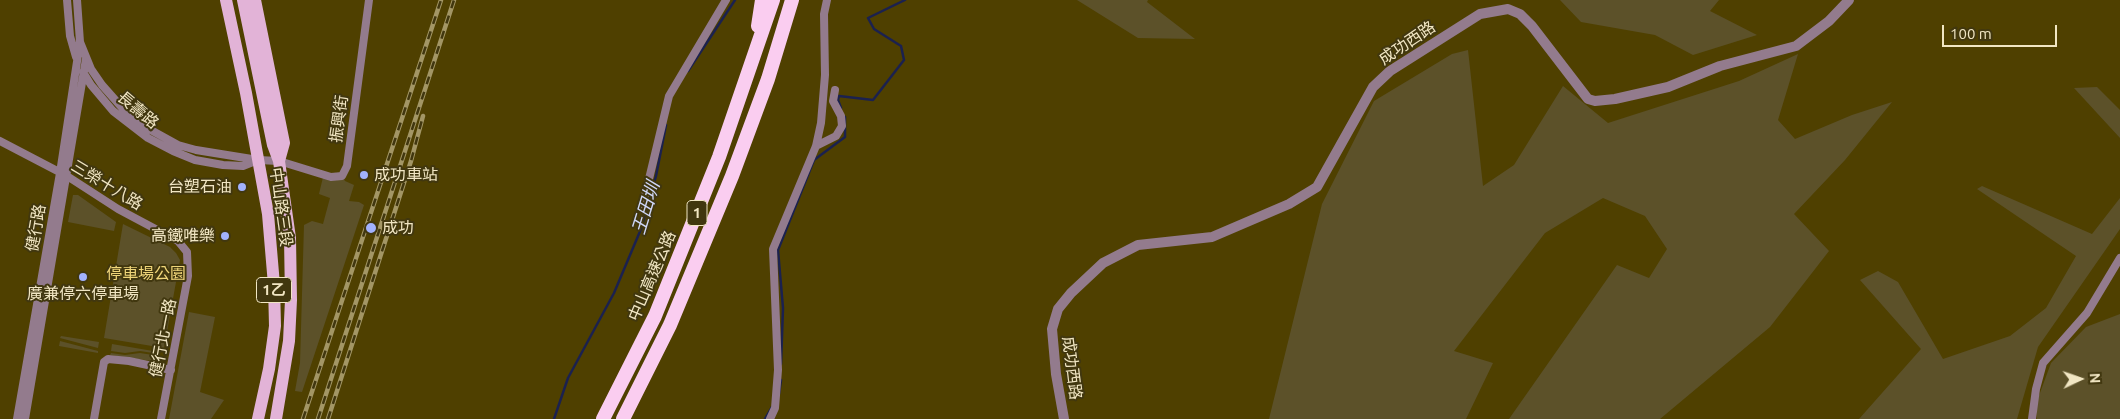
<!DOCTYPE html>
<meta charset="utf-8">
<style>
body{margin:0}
#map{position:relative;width:2120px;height:419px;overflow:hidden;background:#4f4000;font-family:Ubuntu,sans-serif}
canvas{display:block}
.north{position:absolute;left:2055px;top:354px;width:50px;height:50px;-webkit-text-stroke:4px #41370f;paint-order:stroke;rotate:87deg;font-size:14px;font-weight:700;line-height:20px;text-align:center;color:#f1e6c3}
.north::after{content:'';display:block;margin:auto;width:18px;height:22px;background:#f1e6c3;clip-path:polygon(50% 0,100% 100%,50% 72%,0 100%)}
.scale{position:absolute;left:1942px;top:25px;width:115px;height:22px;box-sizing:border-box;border:2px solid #f1e6c3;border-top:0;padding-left:6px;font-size:15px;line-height:18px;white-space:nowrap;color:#f1e6c3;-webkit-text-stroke:4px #41370f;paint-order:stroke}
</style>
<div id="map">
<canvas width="2120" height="419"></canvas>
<div class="north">N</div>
<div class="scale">100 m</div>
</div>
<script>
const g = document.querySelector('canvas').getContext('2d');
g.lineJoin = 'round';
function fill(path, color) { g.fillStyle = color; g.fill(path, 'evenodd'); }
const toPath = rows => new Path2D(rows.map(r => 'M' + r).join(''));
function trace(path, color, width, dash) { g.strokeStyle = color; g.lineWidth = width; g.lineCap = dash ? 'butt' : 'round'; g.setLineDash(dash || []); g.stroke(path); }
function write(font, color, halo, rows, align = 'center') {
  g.font = font + ' Ubuntu,"Noto Sans TC",sans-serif'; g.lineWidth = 4; g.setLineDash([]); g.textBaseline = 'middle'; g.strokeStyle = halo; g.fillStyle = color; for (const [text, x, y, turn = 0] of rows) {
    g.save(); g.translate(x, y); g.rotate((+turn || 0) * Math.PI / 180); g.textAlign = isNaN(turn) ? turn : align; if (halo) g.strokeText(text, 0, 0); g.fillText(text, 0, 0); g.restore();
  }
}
const green = toPath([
 [1077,0,1148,0,1147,2,1195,39,1138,38],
 [1560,0,1719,0,1710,11,1757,35,1693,55,1655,35,1581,22],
 [1468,50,1483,186,1514,165,1563,86,1608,123,1739,81,1798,54,1778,120,1795,139,1852,115,1892,102,1845,160,1794,214,1829,251,1770,327,1660,419,1509,419,1617,265,1649,278,1667,249,1645,216,1603,198,1545,233,1454,351,1493,363,1466,419,1269,419,1322,204,1374,101,1452,54],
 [2097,87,2120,110,2120,138,2074,88],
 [324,173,342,176,345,181,354,185,349,201,359,202,364,205,302,392,295,391,300,363,304,225,312,221,323,224,330,198,319,194],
 [1982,186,2092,234,2120,198,2120,229,2038,347,2017,419,1859,419,1921,349,1860,280,1878,271,1898,282,1943,359,2010,336,2046,308,2076,256,1977,189],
 [73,195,78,195,116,222,114,231,68,222],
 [123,224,170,247,176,253,180,260,164,348,104,338],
 [189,312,215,317,200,392,224,400,211,419,169,419],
 [2120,314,2120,419,2037,419,2037,401,2051,363,2086,327],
 [61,336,99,342,98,348,60,338],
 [60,341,98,351,98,353,59,346],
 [112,344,153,351,153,353,140,351,125,353,111,351],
 [111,353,125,355,140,353,153,355,152,361,110,355]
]);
const stream = toPath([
 [688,71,735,0],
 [841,108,838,100,839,96,873,100,904,60,901,46,874,29,868,18,905,0],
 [781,364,783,308,778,250,814,160,845,137,845,117],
 [779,394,781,380],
 [554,419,568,378,614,293,641,229,656,176,666,125],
 [765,419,772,407]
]);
const minor = toPath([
 [67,0,70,36,76,57],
 [77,0,80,42,91,69,102,85,125,111,149,129,178,145,196,150,258,160,279,161,331,177,342,176,347,166,369,0],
 [83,72,91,85,113,111,148,138,173,151,195,160,223,165,243,166,258,160],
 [0,141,67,176,118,209,178,241,187,252,188,276,161,419],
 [816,146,836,136,842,126,841,116,833,101,835,90],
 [642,208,669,96,726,0],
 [17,419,60,173,80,42],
 [25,419,86,59],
 [94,419,104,362,108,359,129,361,171,370],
 [770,419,775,408,778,370,773,249,816,146,821,123,825,75,824,14,827,0],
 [2032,419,2036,389,2043,363,2087,313,2120,258]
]);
const tertiary = toPath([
 [1064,419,1056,374,1052,329,1058,309,1071,293,1103,263,1138,245,1212,237,1289,204,1317,187,1373,87,1390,71,1480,14,1508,9,1520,14,1532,26,1588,99,1595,101,1615,99,1668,87,1720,66,1796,46,1829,21,1849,0]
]);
const primary = toPath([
 [226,0,246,93,268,214,274,285,275,326,269,369,258,419],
 [243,0,273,145,279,161,290,238,291,300,289,341,276,419],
 [255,0,284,143,279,161]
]);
const motorway = toPath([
 [758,26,762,0],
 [603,419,655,316,684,244,719,157,773,0],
 [623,419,670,325,732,176,768,79,792,0]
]);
const rail = toPath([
 [303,419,441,0],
 [318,419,454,0],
 [328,419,411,161,423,116]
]);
const markers = [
 [364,175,5,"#a2b2fd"],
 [242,187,5,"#a2b2fd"],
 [371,228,6,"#a2b2fd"],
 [225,236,5,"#a2b2fd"],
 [83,277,5,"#a2b2fd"]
];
const shields = [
 [697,213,20],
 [274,290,35]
];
const shieldNames = [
 ["1",697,213],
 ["1乙",274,290]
];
const streetNames = [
 ["成功西路",1407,43,-34],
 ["長壽路",138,110,40],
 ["振興街",339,119,-82],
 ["三榮十八路",107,185,31],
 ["中山路三段",281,207,82],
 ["健行路",36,228,-80],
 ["中山高速公路",652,276,-67],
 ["健行北一路",163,338,-79],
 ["成功西路",1072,368,83]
];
const poiNames = [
 ["成功車站",374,175],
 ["台塑石油",232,187,"right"],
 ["成功",382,228],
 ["高鐵唯樂",215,236,"right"],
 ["廣兼停六停車場",83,294,"center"]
];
const parkNames = [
 ["停車場公園",146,274]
];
const waterNames = [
 ["王田圳",646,208,-73]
];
fill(green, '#5c5129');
trace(stream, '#1b214f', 2.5);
trace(minor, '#937b8d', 8);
trace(tertiary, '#937b8d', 10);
trace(primary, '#e2b3d7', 12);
trace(motorway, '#facdf0', 14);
trace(rail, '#a39665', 4.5);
trace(rail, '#41370f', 2.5, [8]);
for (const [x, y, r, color] of markers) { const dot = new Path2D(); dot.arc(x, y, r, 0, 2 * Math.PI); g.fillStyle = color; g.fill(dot); trace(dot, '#41370f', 2); }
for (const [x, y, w] of shields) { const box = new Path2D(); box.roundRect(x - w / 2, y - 12.5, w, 25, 4); g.fillStyle = '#41370f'; g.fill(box); trace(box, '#f1e6c3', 1); }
write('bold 15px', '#f1e6c3', null, shieldNames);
write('16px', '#f1e6c3', '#41370f', streetNames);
write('16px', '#f1e6c3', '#41370f', poiNames, 'left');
write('16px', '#efd579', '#41370f', parkNames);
write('italic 18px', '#d0d8f9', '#41370f', waterNames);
</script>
